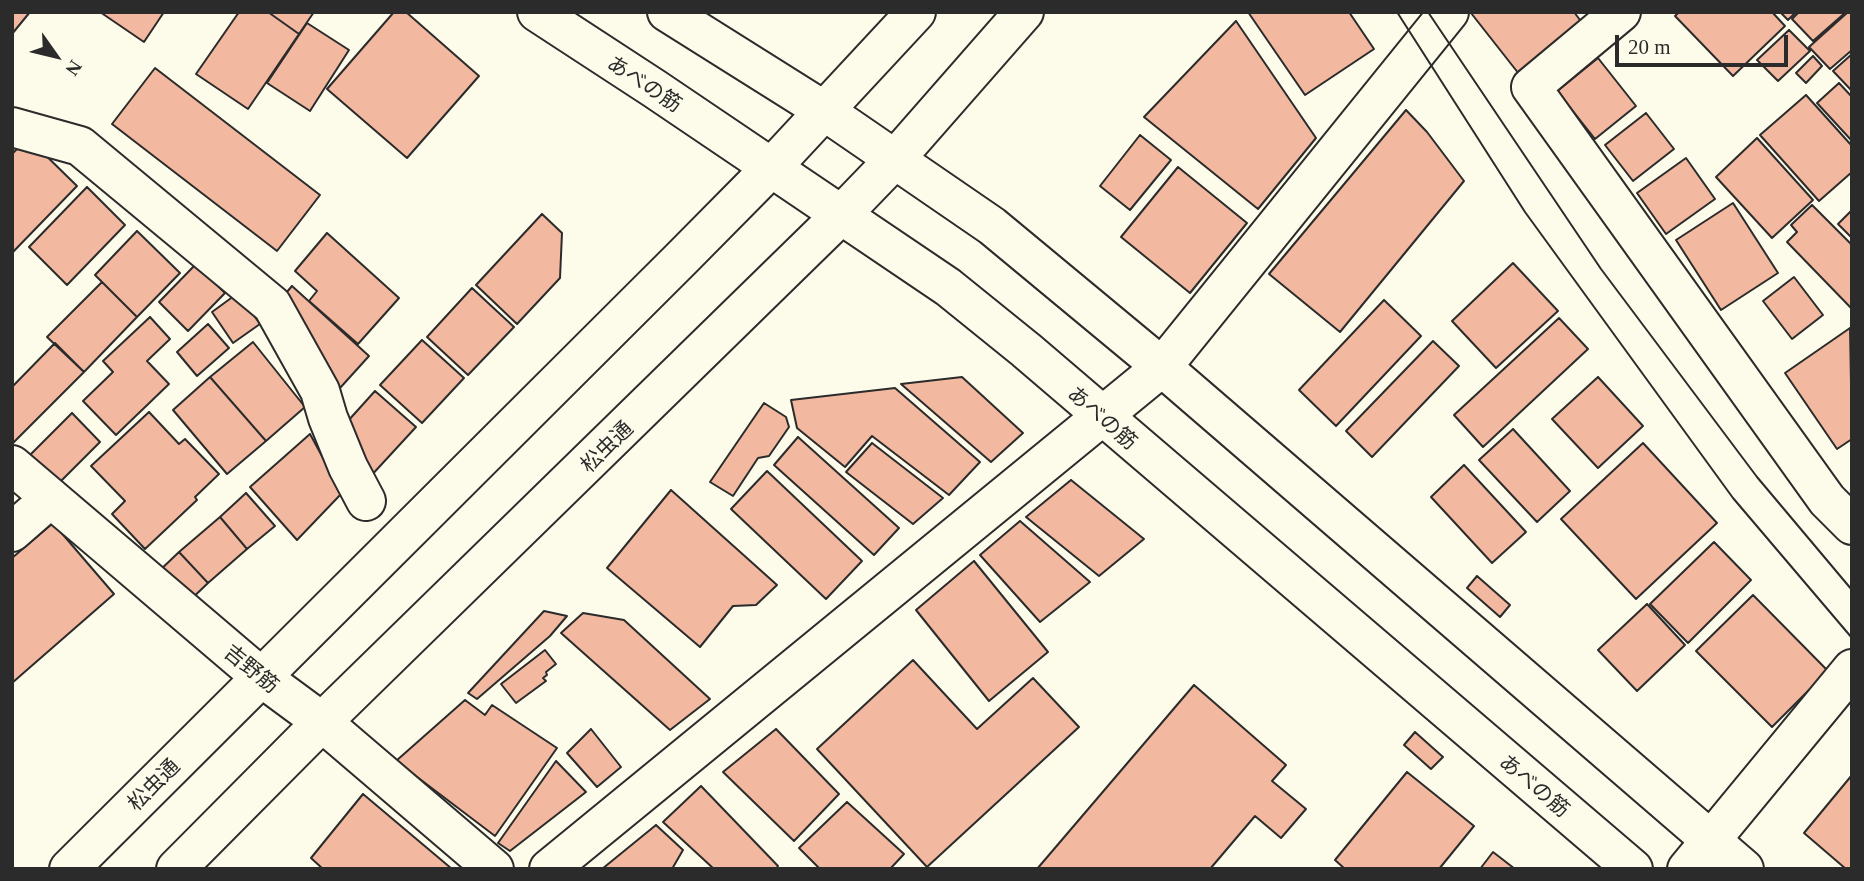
<!DOCTYPE html>
<meta charset="utf-8">
<style>
body{margin:0}
#map{position:relative;width:1864px;height:881px;overflow:hidden;background:#fdfbea;font-family:Georgia,serif}
canvas{display:block}
.frame{position:absolute;inset:0;border:14px solid #2b2b2b;pointer-events:none}
.north{position:absolute;left:21px;top:21px;width:70px;height:70px;-webkit-text-stroke:5px #fdfbea;paint-order:stroke;rotate:124deg;font-size:19px;font-weight:700;line-height:28px;text-align:center;color:#2b2b2b}
.north::after{content:'';display:block;margin:auto;width:24px;height:32px;background:#2b2b2b;clip-path:polygon(50% 0,100% 100%,50% 72%,0 100%)}
.scale{position:absolute;left:1615px;top:35px;width:173px;height:32px;box-sizing:border-box;border:4px solid #2b2b2b;border-top:0;padding-left:9px;font-size:21px;line-height:24px;white-space:nowrap;color:#2b2b2b;-webkit-text-stroke:5px #fdfbea;paint-order:stroke}
</style>
<div id="map">
<canvas width="1864" height="881"></canvas>
<div class="frame"></div>
<div class="north">N</div>
<div class="scale">20 m</div>
</div>
<script>
const g = document.querySelector('canvas').getContext('2d');
g.lineJoin = 'round';
function fill(path, color) { g.fillStyle = color; g.fill(path, 'evenodd'); }
const toPath = rows => new Path2D(rows.map(r => 'M' + r).join(''));
function trace(path, color, width, dash) { g.strokeStyle = color; g.lineWidth = width; g.lineCap = dash ? 'butt' : 'round'; g.setLineDash(dash || []); g.stroke(path); }
function write(font, color, halo, rows, align = 'center') {
  g.font = font + ' Georgia,"Noto Sans JP",serif'; g.lineWidth = 5; g.setLineDash([]); g.textBaseline = 'middle'; g.strokeStyle = halo; g.fillStyle = color; for (const [text, x, y, turn = 0] of rows) {
    g.save(); g.translate(x, y); g.rotate((+turn || 0) * Math.PI / 180); g.textAlign = isNaN(turn) ? turn : align; if (halo) g.strokeText(text, 0, 0); g.fillText(text, 0, 0); g.restore();
  }
}
const building = toPath([
 [12,12,30,12,12,34,12,12],
 [100,12,164,12,144,42,100,12],
 [239,12,268,12,299,34,248,109,196,74,239,12],
 [268,12,314,12,299,34,268,12],
 [394,12,406,12,479,76,407,158,327,89,394,12],
 [1248,12,1349,12,1374,49,1305,95,1248,12],
 [1574,12,1583,24,1519,74,1471,13,1574,12],
 [1679,12,1772,12,1785,26,1733,76,1675,16,1679,12],
 [1780,12,1796,12,1788,20,1780,12],
 [1799,12,1846,12,1813,41,1792,19,1799,12],
 [1848,12,1852,12,1852,50,1830,69,1809,47,1848,12],
 [1236,21,1316,138,1258,209,1144,117,1236,21],
 [307,23,349,50,310,111,267,83,307,23],
 [1789,30,1810,51,1778,81,1757,60,1789,30],
 [1852,54,1852,91,1833,71,1852,54],
 [1813,56,1822,66,1806,83,1796,73,1813,56],
 [1598,58,1636,106,1595,139,1557,91,1598,58],
 [155,68,320,195,277,251,112,124,155,68],
 [1839,83,1852,97,1852,141,1817,103,1839,83],
 [1806,95,1852,146,1852,172,1819,201,1760,135,1806,95],
 [1406,110,1427,132,1464,181,1340,332,1269,274,1406,110],
 [1646,113,1674,149,1633,181,1605,145,1646,113],
 [1140,135,1171,160,1130,210,1100,186,1140,135],
 [28,138,77,186,12,253,12,154,28,138],
 [1757,138,1813,200,1772,238,1716,177,1757,138],
 [1686,158,1715,199,1666,234,1637,193,1686,158],
 [1178,167,1247,223,1190,293,1121,237,1178,167],
 [87,187,125,225,67,285,29,247,87,187],
 [1733,203,1778,273,1721,310,1676,240,1733,203],
 [1812,205,1852,245,1852,309,1787,242,1797,232,1791,225,1812,205],
 [1852,210,1852,238,1838,224,1852,210],
 [542,214,562,233,560,278,517,324,476,285,542,214],
 [137,231,180,273,137,317,95,275,137,231],
 [327,233,399,298,358,344,309,301,317,291,295,271,327,233],
 [1513,263,1558,311,1496,368,1452,321,1513,263],
 [196,264,225,293,188,331,159,302,196,264],
 [1794,277,1823,315,1792,339,1763,301,1794,277],
 [102,282,137,317,84,372,47,337,102,282],
 [292,286,369,356,340,388,310,361,280,300,292,286],
 [472,288,514,327,468,375,427,337,472,288],
 [238,293,260,324,233,343,212,312,238,293],
 [1384,300,1421,336,1336,426,1299,390,1384,300],
 [150,317,170,339,147,361,169,384,116,435,83,401,113,372,103,361,150,317],
 [1559,318,1588,349,1483,447,1454,415,1559,318],
 [208,324,229,348,197,376,177,352,208,324],
 [1850,328,1852,439,1837,449,1785,373,1850,328],
 [422,340,464,378,422,423,380,385,422,340],
 [1433,341,1459,366,1372,457,1346,431,1433,341],
 [253,342,305,407,266,441,210,377,253,342],
 [55,343,84,372,12,444,12,387,55,343],
 [210,377,266,441,227,474,173,410,210,377],
 [962,377,1023,433,991,462,901,384,962,377],
 [1598,377,1643,426,1598,468,1552,419,1598,377],
 [895,388,980,462,949,495,872,436,845,467,797,428,791,400,895,388],
 [375,391,416,427,369,478,347,422,375,391],
 [764,403,786,417,789,427,769,456,758,458,733,496,710,482,764,403],
 [149,412,179,444,185,439,219,474,195,497,197,500,145,549,112,514,125,501,91,466,149,412],
 [72,413,100,442,59,483,30,455,72,413],
 [1513,429,1570,491,1537,522,1479,460,1513,429],
 [310,434,342,493,297,540,250,487,310,434],
 [798,437,899,528,874,555,774,465,798,437],
 [872,443,943,498,913,524,846,472,872,443],
 [1643,443,1717,523,1636,599,1561,519,1643,443],
 [1464,465,1526,532,1492,563,1431,497,1464,465],
 [767,471,862,561,826,599,731,509,767,471],
 [1071,480,1144,539,1099,576,1026,517,1071,480],
 [671,490,777,585,756,605,733,606,700,647,607,568,671,490],
 [246,493,275,526,247,549,220,517,246,493],
 [220,517,247,549,208,583,179,552,220,517],
 [1020,521,1090,582,1040,622,980,555,1020,521],
 [53,523,114,594,12,683,12,558,53,523],
 [1714,542,1751,580,1688,643,1650,604,1714,542],
 [179,552,208,583,185,605,156,574,179,552],
 [974,561,1048,652,989,701,916,610,974,561],
 [1477,576,1510,605,1500,617,1467,588,1477,576],
 [1753,595,1828,671,1772,727,1696,651,1753,595],
 [1647,604,1685,645,1637,691,1598,650,1647,604],
 [544,611,567,616,550,636,477,699,468,693,544,611],
 [583,613,624,620,710,699,670,730,561,633,583,613],
 [545,650,556,664,546,672,547,675,543,678,546,681,516,703,501,684,545,650],
 [913,660,977,729,1033,678,1079,727,927,867,817,749,913,660],
 [1194,685,1286,765,1272,781,1306,809,1281,838,1255,816,1210,869,1037,869,1194,685],
 [465,700,485,715,492,705,557,748,495,836,396,761,465,700],
 [591,729,621,767,597,787,567,753,591,729],
 [776,729,839,794,794,841,723,772,776,729],
 [1415,732,1443,757,1431,769,1404,745,1415,732],
 [556,761,586,792,510,851,498,843,556,761],
 [1407,772,1474,826,1439,869,1345,869,1335,860,1407,772],
 [1852,775,1852,869,1846,869,1804,833,1852,775],
 [701,786,778,866,776,869,714,869,663,822,701,786],
 [363,794,452,869,323,869,311,858,363,794],
 [847,802,904,854,890,869,820,869,799,848,847,802],
 [656,825,683,850,672,869,602,869,656,825],
 [1493,852,1515,869,1480,869,1493,852]
]);
const minor = toPath([
 [1621,12,1531,87,1827,500,1852,525],
 [12,127,80,146,272,305,320,391,328,418,348,467,366,501],
 [12,465,261,677,322,722,494,869],
 [12,532,51,498],
 [69,869,683,257,771,168,916,12],
 [176,869,322,722,840,216,896,158,1024,12],
 [549,869,1162,367,1449,12],
 [1687,869,1852,669]
]);
const major = toPath([
 [537,12,655,89,948,287,1026,350,1633,869],
 [667,12,823,110,992,226,1162,367,1744,869]
]);
const tram = toPath([
 [1397,12,1525,212,1733,498,1852,638],
 [1428,12,1601,269,1757,477,1852,590]
]);
const streetNames = [
 ["あべの筋",645,83,33],
 ["あべの筋",1103,417,41],
 ["松虫通",606,446,-44],
 ["吉野筋",252,668,39],
 ["松虫通",153,784,-45],
 ["あべの筋",1535,785,40]
];
fill(building, '#f2b8a0');
trace(building, '#2b2b2b', 2);
trace(minor, '#2b2b2b', 42);
trace(major, '#2b2b2b', 42);
trace(minor, '#fdfbea', 38);
trace(major, '#fdfbea', 38);
trace(tram, '#2b2b2b', 2);
write('21px', '#2b2b2b', '#fdfbea', streetNames);
</script>
